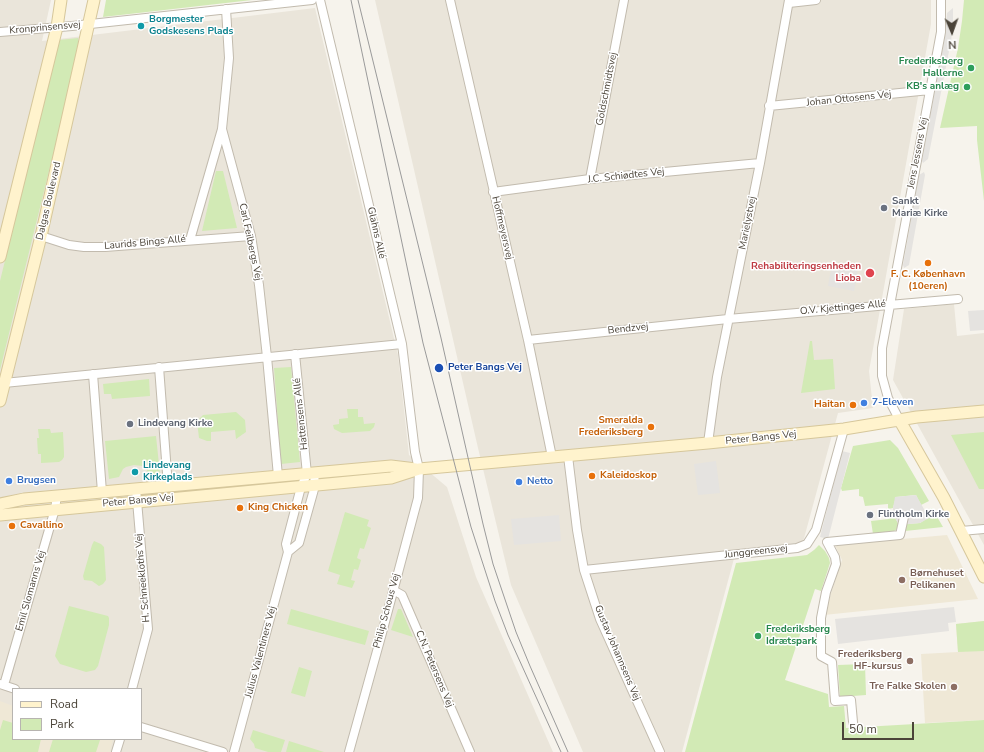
<!DOCTYPE html>
<meta charset="utf-8">
<style>
body{margin:0}
#map{position:relative;width:984px;height:752px;overflow:hidden;background:#f6f3ec;font-family:"Nunito Sans",sans-serif}
canvas{display:block}
.legend{position:absolute;left:12px;top:688px;width:130px;height:52px;box-sizing:border-box;background:#fff;border:1px solid #b7b4b0;margin:0;padding:5px 7px;list-style:none;font-size:12px;color:#4b4439}
.legend li{display:flex;align-items:center;gap:8px;height:20px}
.legend b{width:20px;border:1px solid #b7b4b0}
.north{position:absolute;left:932px;top:12px;width:40px;height:40px;-webkit-text-stroke:3px #fff;paint-order:stroke;rotate:178deg;font-size:11px;font-weight:700;line-height:16px;text-align:center;color:#4b4439}
.north::after{content:'';display:block;margin:auto;width:14px;height:18px;background:#4b4439;clip-path:polygon(50% 0,100% 100%,50% 72%,0 100%)}
.scale{position:absolute;left:842px;top:722px;width:72px;height:18px;box-sizing:border-box;border:2px solid #4b4439;border-top:0;padding-left:5px;font-size:12px;line-height:14px;white-space:nowrap;color:#4b4439;-webkit-text-stroke:3px #fff;paint-order:stroke}
</style>
<div id="map">
<canvas width="984" height="752"></canvas>
<ul class="legend">
<li><b style="height:5px;background:#fff3cd"></b>Road</li>
<li><b style="height:11px;background:#d2eab5"></b>Park</li>
</ul>
<div class="north">N</div>
<div class="scale">50 m</div>
</div>
<script>
const g = document.querySelector('canvas').getContext('2d');
g.lineJoin = 'round';
function fill(path, color) { g.fillStyle = color; g.fill(path, 'evenodd'); }
const toPath = rows => new Path2D(rows.map(r => 'M' + r).join(''));
function trace(path, color, width, dash) { g.strokeStyle = color; g.lineWidth = width; g.lineCap = dash ? 'butt' : 'round'; g.setLineDash(dash || []); g.stroke(path); }
function write(font, color, halo, rows, align = 'center') {
  g.font = font + ' "Nunito Sans",sans-serif'; g.lineWidth = 3; g.setLineDash([]); g.textBaseline = 'middle'; g.strokeStyle = halo; g.fillStyle = color; for (const [text, x, y, turn = 0] of rows) {
    g.save(); g.translate(x, y); g.rotate((+turn || 0) * Math.PI / 180); g.textAlign = isNaN(turn) ? turn : align; if (halo) g.strokeText(text, 0, 0); g.fillText(text, 0, 0); g.restore();
  }
}
const residential = toPath([
 [0,0,51,0,42,41,315,8,398,355,409,455,447,487,476,577,553,752,0,752],
 [13,689,141,689,141,739,13,739],
 [375,0,931,0,931,24,869,371,873,408,838,413,803,542,736,551,682,752,583,752,511,585,478,448],
 [954,304,957,336,984,333,984,545,893,380,904,309]
]);
const education = toPath([
 [947,535,978,599,824,615,842,560,835,545],
 [984,621,984,720,925,723,921,654,958,652,956,624],
 [0,701,13,706,13,739,113,739,110,752,0,752]
]);
const green = toPath([
 [106,0,252,0,103,17],
 [964,0,984,0,984,201,977,140,977,126,940,128,958,48,962,21],
 [78,38,79,49,0,370,0,281,59,40],
 [216,171,223,171,237,228,202,231],
 [810,341,812,341,814,360,833,359,835,389,801,393],
 [291,367,300,462,281,464,274,368],
 [149,379,150,396,112,399,111,394,104,394,103,384],
 [347,409,358,409,358,417,363,417,364,424,375,423,374,427,370,431,342,433,334,429,333,425,339,424,339,419,348,418],
 [236,412,245,420,246,432,236,439,235,430,211,432,211,441,207,441,199,438,197,421,203,415],
 [38,429,50,429,51,433,63,432,64,453,64,457,62,460,59,462,41,463,41,454,38,454,37,438,39,438],
 [984,432,984,489,979,489,951,435],
 [156,436,160,474,149,475,146,468,142,466,134,465,126,467,123,469,119,477,109,479,105,441],
 [890,440,898,448,929,501,921,505,916,495,896,497,893,508,888,509,888,504,865,506,863,497,859,496,859,489,842,491,841,488,853,446],
 [932,508,943,527,905,531,907,524,920,523,929,517,925,512],
 [345,512,369,520,367,526,371,528,364,549,360,548,357,558,361,560,358,570,354,569,351,580,355,581,352,588,337,584,340,575,328,571],
 [893,514,899,525,896,530,892,532,873,534,871,521,889,519,888,515],
 [94,541,101,544,104,547,106,580,103,584,99,586,92,581,84,580,83,576,92,545],
 [819,545,825,551,829,558,830,563,821,591,815,589,785,680,828,694,829,707,844,706,846,728,984,720,984,752,685,752,736,563,799,556,807,555,814,550],
 [69,606,108,616,109,618,109,625,98,666,95,670,86,672,60,664,55,656],
 [291,609,369,631,365,645,287,624],
 [398,609,401,609,413,637,391,630],
 [984,621,984,651,958,652,956,624],
 [865,664,866,695,840,697,838,665],
 [299,667,312,671,305,697,291,693],
 [3,720,13,723,13,739,41,739,38,752,0,752,0,730],
 [253,730,285,740,281,752,268,752,255,748,254,744,250,739],
 [53,739,97,739,100,740,96,752,49,752],
 [289,741,324,752,286,752]
]);
const parking = toPath([
 [953,8,953,25,951,41,928,159,923,163,922,161,945,36,947,13],
 [924,172,925,175,909,265,904,268,903,265,919,175],
 [832,264,858,269,854,291,828,286],
 [984,310,984,330,970,331,968,311],
 [842,451,850,453,828,539,820,537],
 [716,461,720,493,698,495,694,464],
 [916,495,929,518,920,523,899,525,893,514,893,508,895,497],
 [559,515,561,541,514,545,511,519],
 [954,607,956,622,948,623,949,631,838,644,835,619]
]);
const street = toPath([
 [320,0,402,344,415,452,419,469,418,498,382,633,349,752],
 [450,0,528,340,552,457],
 [789,3,816,0],
 [0,32,72,26,312,0],
 [769,106,930,90],
 [222,129,251,236,259,285,267,357,278,476],
 [590,179,624,0],
 [493,192,590,179,760,163],
 [41,236,69,245,84,247,105,247,251,236],
 [190,240,222,129,229,58,226,9],
 [528,340,728,319,958,299],
 [159,367,168,486],
 [93,374,102,492],
 [4,383,402,344],
 [900,421,888,398,882,376,882,348,941,32,941,0],
 [708,443,717,377,760,163,789,0],
 [568,456,577,530,584,570,600,619,660,752],
 [961,531,984,529],
 [288,552,299,543,313,493,315,485,314,473],
 [584,570,797,548,807,544,816,530,844,429],
 [393,590,402,595,470,752],
 [0,684,15,689],
 [4,685,55,509,57,496],
 [132,689,148,629,136,489],
 [853,722,851,700,835,701,832,662,821,656,821,618,826,592,836,564,835,557,827,542,900,535,904,517],
 [141,727,223,752],
 [116,752,120,739],
 [234,752,288,552,286,544,301,487,307,474,295,354]
]);
const secondary = toPath([
 [0,257,57,27,61,0],
 [0,401,41,236,94,0],
 [900,421,944,498,984,577],
 [0,504,24,499,391,466,416,469],
 [0,515,391,478,419,469,430,468,708,443,844,429,917,417,984,411]
]);
const tram = toPath([
 [351,0,423,343,471,527,495,601,508,635,561,752],
 [358,0,441,338,483,524,493,564,516,632,530,666,568,752]
]);
const markers = [
 [141,26,4,"#0f9aa8"],
 [971,68,4,"#2e9e5b"],
 [967,87,4,"#2e9e5b"],
 [884,208,4,"#6b7280"],
 [928,263,4,"#e8710a"],
 [870,273,5,"#e0444e"],
 [439,368,5,"#1a4fb4"],
 [864,403,4,"#3f7fe0"],
 [853,405,4,"#e8710a"],
 [130,424,4,"#6b7280"],
 [651,427,4,"#e8710a"],
 [135,472,4,"#0f9aa8"],
 [592,476,4,"#e8710a"],
 [9,481,4,"#3f7fe0"],
 [519,482,4,"#3f7fe0"],
 [240,508,4,"#e8710a"],
 [870,515,4,"#6b7280"],
 [12,526,4,"#e8710a"],
 [902,580,4,"#8d6e63"],
 [758,636,4,"#2e9e5b"],
 [910,661,4,"#8d6e63"],
 [954,687,4,"#8d6e63"]
];
const cultureNames = [
 ["Borgmester",149,20],
 ["Godskesens Plads",149,32],
 ["Lindevang",143,466],
 ["Kirkeplads",143,478]
];
const streetNames = [
 ["Kronprinsensvej",45,28,-5],
 ["Goldschmidtsvej",607,89,-79],
 ["Johan Ottosens Vej",849,99,-6],
 ["Jens Jessens Vej",918,153,-79],
 ["J.C. Schiødtes Vej",626,176,-6],
 ["Dalgas Boulevard",49,201,-77],
 ["Marielystvej",748,223,-79],
 ["Hoffmeyersvej",502,228,77],
 ["Glahns Allé",376,233,77],
 ["Carl Feilbergs Vej",250,242,78],
 ["Laurids Bings Allé",145,243,-5],
 ["O.V. Kjettinges Allé",843,308,-5],
 ["Bendzvej",628,329,-6],
 ["Hattensens Allé",301,414,-96],
 ["Peter Bangs Vej",761,438,-6],
 ["Peter Bangs Vej",138,501,-5],
 ["Junggreensvej",756,552,-6],
 ["H. Schneekloths Vej",143,578,-95],
 ["Emil Slomanns Vej",31,591,-74],
 ["Philip Schous Vej",387,611,-75],
 ["Julius Valentiners Vej",261,652,-75],
 ["Gustav Johannsens Vej",617,653,67],
 ["C.N. Petersens Vej",434,669,67]
];
const leisureNames = [
 ["Frederiksberg",963,62],
 ["Hallerne",963,74],
 ["KB's anlæg",959,87],
 ["Frederiksberg",766,630,"left"],
 ["Idrætspark",766,642,"left"]
];
const worshipNames = [
 ["Sankt",892,202],
 ["Mariæ Kirke",892,214],
 ["Lindevang Kirke",138,424],
 ["Flintholm Kirke",878,515]
];
const healthNames = [
 ["Rehabiliteringsenheden",861,267],
 ["Lioba",861,279]
];
const foodNames = [
 ["F. C. København",928,275,"center"],
 ["(10eren)",928,287,"center"],
 ["Haitan",845,405,"right"],
 ["Smeralda",643,421,"right"],
 ["Frederiksberg",643,433,"right"],
 ["Kaleidoskop",600,476],
 ["King Chicken",248,508],
 ["Cavallino",20,526]
];
const transitNames = [
 ["Peter Bangs Vej",448,368]
];
const shopNames = [
 ["7-Eleven",872,403],
 ["Brugsen",17,481],
 ["Netto",527,482]
];
const educationNames = [
 ["Børnehuset",910,574,"left"],
 ["Pelikanen",910,586,"left"],
 ["Frederiksberg",902,655],
 ["HF-kursus",902,667],
 ["Tre Falke Skolen",946,687]
];
fill(residential, '#eae5da');
fill(education, '#efe8d6');
fill(green, '#d2eab5');
fill(parking, '#e5e3e0');
trace(street, '#c2bbae', 10);
trace(secondary, '#d6c79b', 13);
trace(street, '#fff', 8);
trace(secondary, '#fff3cd', 11);
trace(tram, '#9a9a9a', 1);
for (const [x, y, r, color] of markers) { const dot = new Path2D(); dot.arc(x, y, r, 0, 2 * Math.PI); g.fillStyle = color; g.fill(dot); trace(dot, '#fff', 1.5); }
write('bold 10px', '#0d838f', '#fff', cultureNames, 'left');
write('10px', '#4b4439', '#fff', streetNames);
write('bold 10px', '#27864d', '#fff', leisureNames, 'right');
write('bold 10px', '#5b616d', '#fff', worshipNames, 'left');
write('bold 10px', '#be3a42', '#fff', healthNames, 'right');
write('bold 10px', '#c56008', '#fff', foodNames, 'left');
write('bold 10px', '#164399', '#fff', transitNames, 'left');
write('bold 10px', '#366cbe', '#fff', shopNames, 'left');
write('bold 10px', '#785e54', '#fff', educationNames, 'right');
</script>
